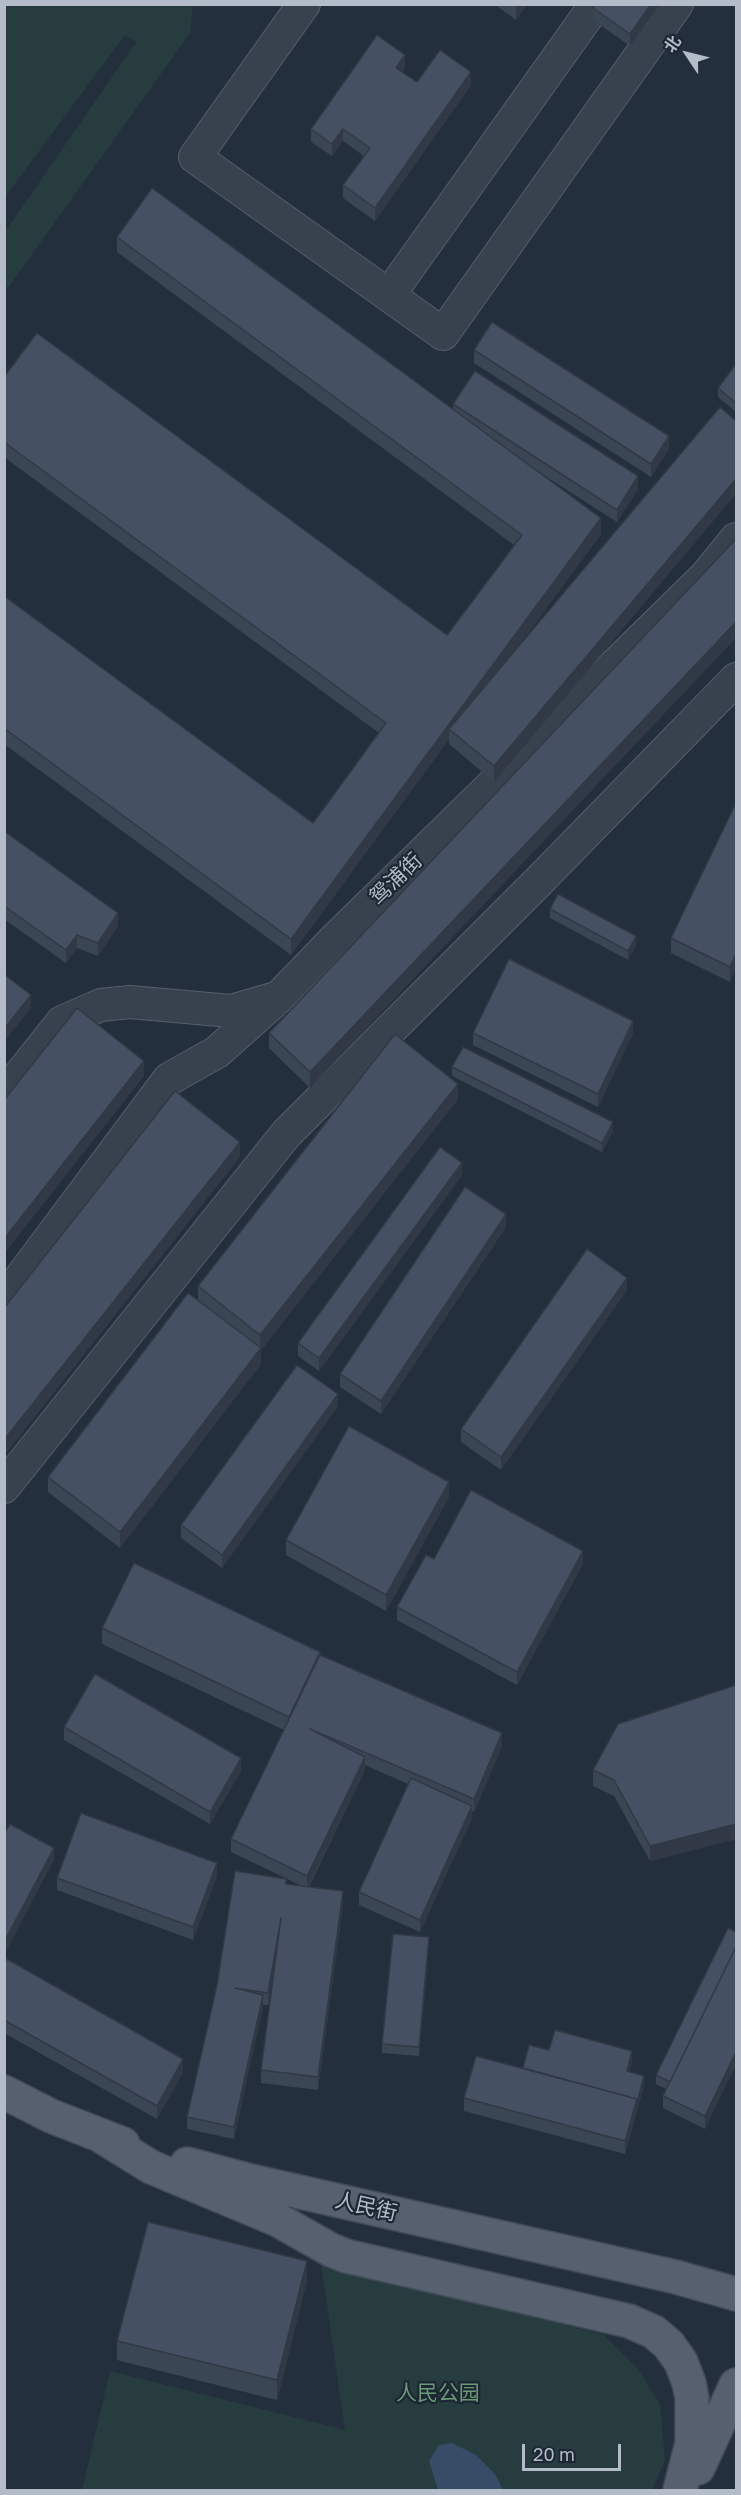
<!DOCTYPE html>
<meta charset="utf-8">
<style>
body{margin:0}
#map{position:relative;width:741px;height:2495px;overflow:hidden;background:#242f3e;font-family:"Golos Text","Noto Sans SC",sans-serif}
canvas{display:block}
.frame{position:absolute;inset:0;border:6px solid #b4bcc9;pointer-events:none}
.north{position:absolute;left:657px;top:24px;width:60px;height:60px;-webkit-text-stroke:4px #1d2633;paint-order:stroke;rotate:305deg;font-size:16px;font-weight:700;line-height:24px;text-align:center;color:#b4bcc9}
.north::after{content:'';display:block;margin:auto;width:21px;height:27px;background:#b4bcc9;clip-path:polygon(50% 0,100% 100%,50% 72%,0 100%)}
.scale{position:absolute;left:522px;top:2444px;width:99px;height:27px;box-sizing:border-box;border:3px solid #b4bcc9;border-top:0;padding-left:8px;font-size:18px;line-height:21px;white-space:nowrap;color:#b4bcc9;-webkit-text-stroke:4px #1d2633;paint-order:stroke}
</style>
<div id="map">
<canvas width="741" height="2495"></canvas>
<div class="frame"></div>
<div class="north">北</div>
<div class="scale">20 m</div>
</div>
<script>
const g = document.querySelector('canvas').getContext('2d');
g.lineJoin = 'round';
function fill(path, color) { g.fillStyle = color; g.fill(path, 'evenodd'); }
const toPath = rows => new Path2D(rows.map(r => 'M' + r).join(''));
function trace(path, color, width, dash) { g.strokeStyle = color; g.lineWidth = width; g.lineCap = dash ? 'butt' : 'round'; g.setLineDash(dash || []); g.stroke(path); }
function write(font, color, halo, rows, align = 'center') {
  g.font = font + ' "Golos Text","Noto Sans SC",sans-serif'; g.lineWidth = 4.5; g.setLineDash([]); g.textBaseline = 'middle'; g.strokeStyle = halo; g.fillStyle = color; for (const [text, x, y, turn = 0] of rows) {
    g.save(); g.translate(x, y); g.rotate((+turn || 0) * Math.PI / 180); g.textAlign = isNaN(turn) ? turn : align; if (halo) g.strokeText(text, 0, 0); g.fillText(text, 0, 0); g.restore();
  }
}
const green = toPath([
 [5,4,193,5,190,33,8,288,5,284,5,232,136,42,125,35,5,197],
 [321,2263,604,2335,638,2369,660,2404,665,2460,652,2490,82,2490,110,2371,345,2430]
]);
const water = toPath([
 [452,2443,476,2455,495,2474,503,2490,438,2490,429,2461,439,2445]
]);
const minor = toPath([
 [304,4,195,157,443,334,677,4],
 [389,295,596,4],
 [4,1095,62,1022,101,1005,130,1002,231,1011,279,997,332,942,705,577,736,539],
 [4,1300,169,1079,217,1052,272,1003],
 [4,1487,286,1134,539,881,736,679]
]);
const primary = toPath([
 [4,2092,51,2116,123,2144],
 [101,2136,151,2167,278,2220,331,2250,346,2256,629,2321,654,2332,669,2345,681,2362,689,2383,692,2398,692,2443,680,2490],
 [187,2164,247,2180,676,2277,736,2294],
 [698,2468,736,2385]
]);
const wall = toPath([
 [494,4,527,4,516,20],
 [660,4,630,46,593,20,593,8],
 [405,68,402,72,417,82,471,85,375,221,343,198,343,185,364,156,343,141,332,156,311,142,311,129],
 [117,237,453,409,453,404,638,489,617,522,534,469,601,534,511,656,494,782,449,744,449,739,291,955,4,744,4,596,313,823,379,733,4,457,4,377,447,635,514,545,117,252],
 [474,350,669,449,651,477,474,363],
 [736,364,736,412,718,397,718,388],
 [736,539,310,1088,269,1048,269,1033],
 [736,803,730,982,671,953,671,938],
 [4,831,118,926,98,956,77,948,66,963,4,919],
 [550,909,636,945,628,960,550,918],
 [473,1033,633,1033,598,1107,473,1045],
 [452,1067,613,1131,602,1152,452,1076],
 [458,1099,261,1350,261,1364,120,1548,48,1492,48,1477,198,1300,198,1286],
 [462,1175,319,1371,298,1356,298,1343],
 [506,1227,381,1414,340,1387,340,1374],
 [627,1290,501,1470,461,1442,461,1429],
 [338,1406,222,1568,181,1538,181,1525],
 [449,1497,386,1611,286,1555,286,1540],
 [434,1559,583,1564,517,1685,397,1620,397,1607],
 [102,1628,320,1655,502,1746,474,1812,472,1811,472,1818,420,1932,359,1905,359,1892,408,1784,365,1765,365,1770,309,1887,343,1904,318,2090,261,2083,261,2070,275,1965,268,2005,263,2005,234,2139,187,2129,187,2117,286,1884,300,1885,231,1852,231,1839,284,1730,102,1644],
 [736,1685,736,1839,650,1861,614,1796,593,1786,593,1770],
 [64,1727,241,1771,210,1824,64,1740],
 [217,1876,193,1940,57,1890,57,1878],
 [736,1932,705,2129,663,2108,663,2096,666,2089,656,2084,656,2075],
 [429,1946,419,2056,382,2053,382,2044],
 [4,1963,183,2072,157,2119,4,2033],
 [549,2050,632,2060,629,2072,644,2085,625,2154,464,2111,464,2098,523,2068],
 [307,2280,277,2400,117,2360,117,2341]
]);
const shadedWall = toPath([
 [518,4,527,4,516,20,516,7],
 [651,4,660,4,630,46,630,34],
 [405,55,405,68,396,81,396,68],
 [471,72,471,85,375,221,375,208],
 [343,129,343,141,332,156,332,144],
 [669,436,669,449,651,477,651,464],
 [638,476,638,489,617,522,617,510],
 [736,479,736,494,494,782,494,766],
 [601,518,601,534,454,733,449,729,449,739,291,955,291,939],
 [736,622,736,638,310,1088,310,1072],
 [118,913,118,926,98,956,98,943],
 [77,935,77,948,66,963,66,950],
 [636,936,636,945,628,960,628,951],
 [736,954,736,970,730,982,730,967],
 [31,995,31,1008,4,1042,4,1029],
 [633,1021,633,1033,598,1107,598,1094],
 [144,1061,144,1076,4,1254,4,1239],
 [458,1084,458,1099,261,1350,261,1364,120,1548,120,1532,260,1348,260,1335],
 [613,1122,613,1131,602,1152,602,1143],
 [240,1142,240,1157,4,1456,4,1440],
 [462,1163,462,1175,319,1371,319,1358],
 [506,1214,506,1227,381,1414,381,1401],
 [627,1278,627,1290,501,1470,501,1457],
 [338,1394,338,1406,222,1568,222,1555],
 [449,1482,449,1497,386,1611,386,1595],
 [583,1551,583,1564,517,1685,517,1672],
 [502,1733,502,1746,474,1812,474,1799],
 [365,1757,365,1770,307,1889,307,1876],
 [241,1758,241,1771,210,1824,210,1812],
 [472,1806,472,1818,420,1932,420,1920],
 [736,1824,736,1839,650,1861,650,1846],
 [54,1848,54,1860,4,1955,4,1942],
 [217,1863,217,1876,193,1940,193,1927],
 [343,1891,343,1904,318,2090,318,2077],
 [281,1918,281,1930,268,2005,268,1993],
 [429,1937,429,1946,419,2056,419,2047],
 [263,1995,263,2007,234,2139,234,2127],
 [632,2051,632,2060,627,2080,627,2071],
 [736,2052,736,2065,705,2129,705,2116],
 [183,2059,183,2072,157,2119,157,2106],
 [644,2076,644,2085,625,2154,625,2141],
 [307,2261,307,2280,277,2400,277,2380]
]);
const building = toPath([
 [596,4,651,4,630,34,593,8,596,4],
 [377,35,405,55,396,68,417,82,440,50,471,72,375,208,343,185,370,148,343,129,332,144,311,129,377,35],
 [152,188,601,518,291,939,4,728,4,596,313,823,386,723,4,442,4,377,37,333,447,635,522,535,117,237,152,188],
 [492,322,669,436,651,464,474,350,492,322],
 [736,364,736,403,718,388,736,364],
 [475,371,638,476,617,510,453,404,475,371],
 [720,407,736,421,736,479,494,766,449,729,720,407],
 [736,539,736,622,310,1072,269,1033,736,539],
 [736,803,736,954,730,967,671,938,736,803],
 [4,831,118,913,98,943,77,935,66,950,4,906,4,831],
 [558,894,636,936,628,951,550,909,558,894],
 [509,959,633,1021,598,1094,473,1033,509,959],
 [4,974,31,995,4,1029,4,974],
 [77,1008,144,1061,4,1239,4,1100,77,1008],
 [395,1034,458,1084,260,1335,198,1286,395,1034],
 [463,1047,613,1122,602,1143,452,1067,463,1047],
 [175,1091,240,1142,4,1440,4,1308,175,1091],
 [440,1147,462,1163,319,1358,298,1343,440,1147],
 [465,1187,506,1214,381,1401,340,1374,465,1187],
 [587,1249,627,1278,501,1457,461,1429,587,1249],
 [188,1293,261,1348,120,1532,48,1477,188,1293],
 [297,1365,338,1394,222,1555,181,1525,297,1365],
 [349,1426,449,1482,386,1595,286,1540,349,1426],
 [471,1490,583,1551,517,1672,397,1607,426,1555,434,1559,471,1490],
 [134,1563,320,1652,289,1717,102,1628,134,1563],
 [320,1655,502,1733,474,1799,310,1729,365,1757,307,1876,231,1839,320,1655],
 [95,1674,241,1758,210,1812,64,1727,95,1674],
 [736,1685,736,1824,650,1846,614,1780,593,1770,618,1724,736,1685],
 [411,1778,472,1806,420,1920,359,1892,411,1778],
 [81,1813,217,1863,193,1927,57,1878,81,1813],
 [10,1824,54,1848,4,1942,4,1834,10,1824],
 [235,1871,286,1879,286,1884,343,1891,318,2077,261,2070,281,1918,268,1993,235,1988,263,1995,234,2127,187,2117,217,1985,235,1871],
 [728,1928,736,1932,736,1947,670,2082,656,2075,728,1928],
 [393,1934,429,1937,419,2047,382,2044,393,1934],
 [736,1947,736,2052,705,2116,663,2096,736,1947],
 [7,1959,183,2059,157,2106,4,2020,4,1963,7,1959],
 [555,2030,632,2051,627,2071,644,2076,637,2103,637,2099,523,2068,529,2045,549,2050,555,2030],
 [476,2056,637,2099,625,2141,464,2098,476,2056],
 [148,2222,307,2261,277,2380,117,2341,148,2222]
]);
const streetNames = [
 ["鸳浦街",396,879,-44],
 ["人民街",366,2207,13]
];
const parkNames = [
 ["人民公园",438,2393]
];
fill(green, '#263c3f');
fill(water, '#394c67');
trace(minor, '#565f6c', 34);
trace(primary, '#414a57', 36);
trace(minor, '#38414e', 32);
trace(primary, '#56606e', 33);
fill(wall, '#3b4654');
fill(shadedWall, '#303945');
fill(building, '#455162');
trace(building, '#303945', 1.5);
write('21px', '#b4bcc9', '#1d2633', streetNames);
write('21px', '#6b9a76', '#1d2633', parkNames);
</script>
